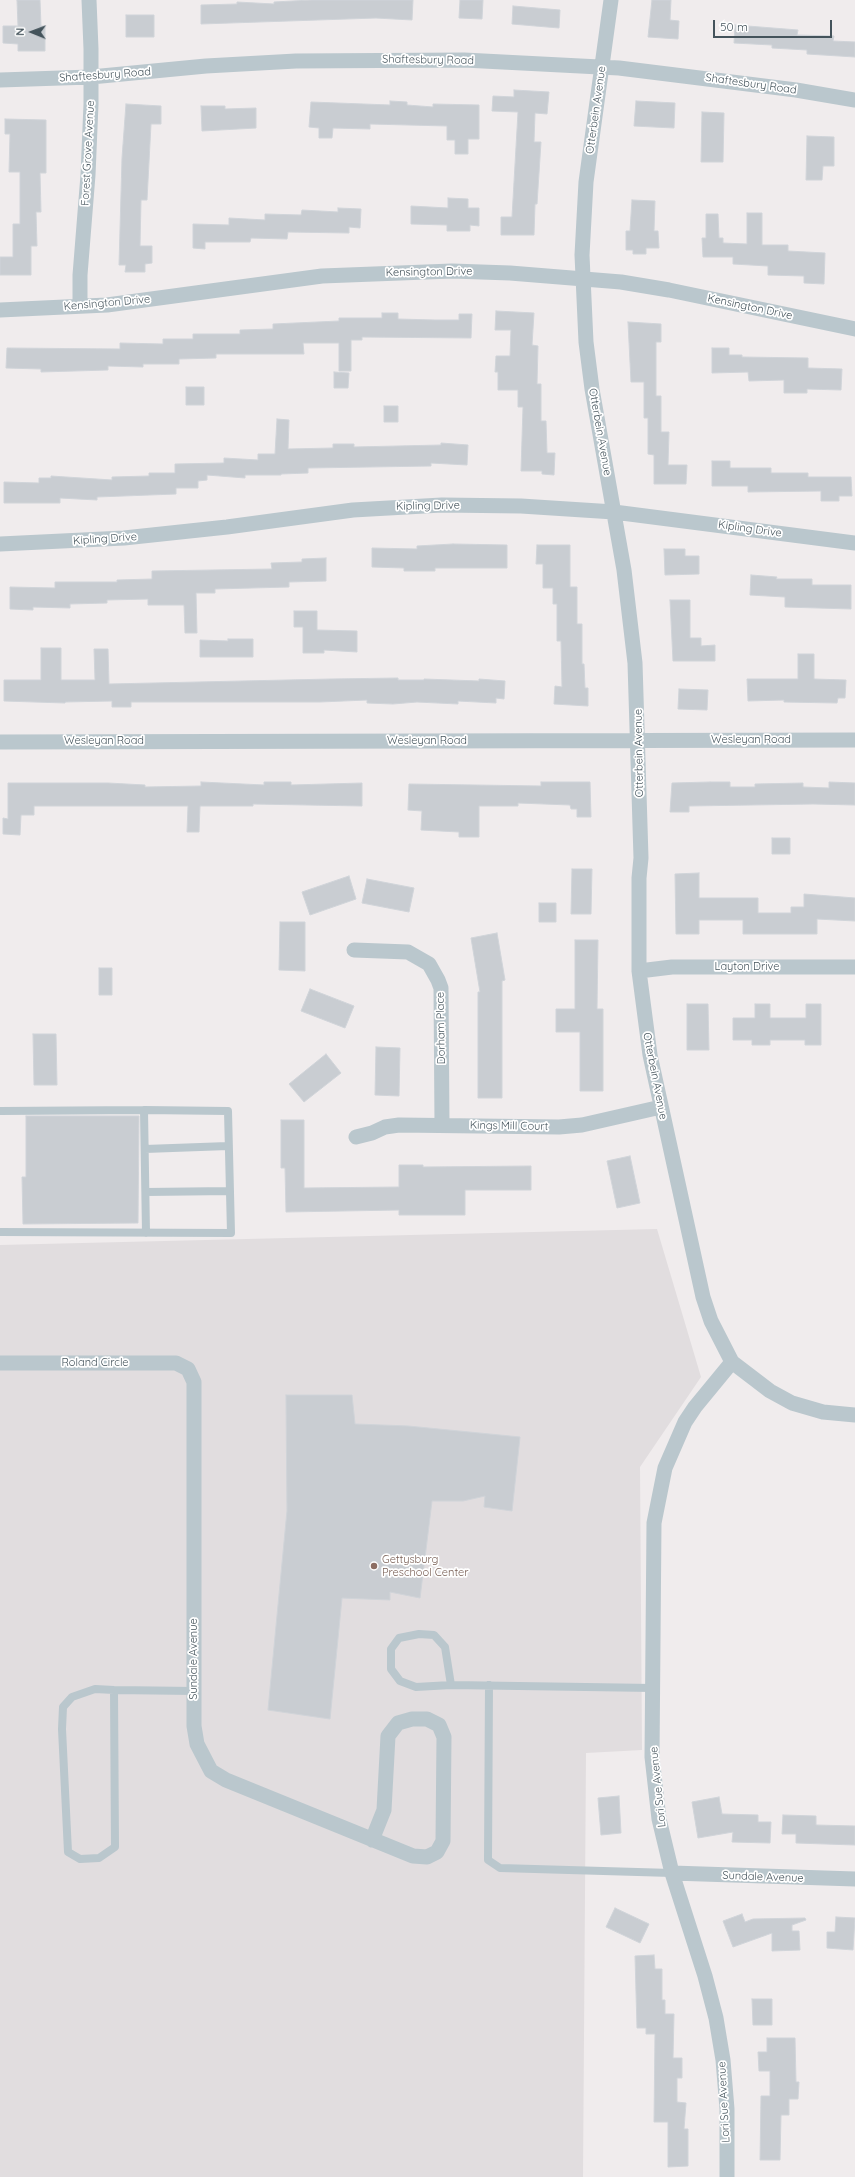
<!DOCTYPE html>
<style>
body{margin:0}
#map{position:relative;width:855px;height:2177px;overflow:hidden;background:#f0eced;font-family:Quicksand,sans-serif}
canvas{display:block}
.north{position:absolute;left:12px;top:12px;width:40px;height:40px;-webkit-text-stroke:3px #fff;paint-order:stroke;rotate:271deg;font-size:11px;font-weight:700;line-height:16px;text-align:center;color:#44535b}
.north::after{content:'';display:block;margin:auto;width:14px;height:18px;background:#44535b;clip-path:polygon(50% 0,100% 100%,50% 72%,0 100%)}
.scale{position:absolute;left:713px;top:20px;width:119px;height:18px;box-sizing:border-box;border:2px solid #44535b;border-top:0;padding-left:5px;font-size:12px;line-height:14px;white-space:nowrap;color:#44535b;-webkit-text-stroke:3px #fff;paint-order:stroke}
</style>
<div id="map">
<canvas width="855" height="2177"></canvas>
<div class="north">N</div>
<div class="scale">50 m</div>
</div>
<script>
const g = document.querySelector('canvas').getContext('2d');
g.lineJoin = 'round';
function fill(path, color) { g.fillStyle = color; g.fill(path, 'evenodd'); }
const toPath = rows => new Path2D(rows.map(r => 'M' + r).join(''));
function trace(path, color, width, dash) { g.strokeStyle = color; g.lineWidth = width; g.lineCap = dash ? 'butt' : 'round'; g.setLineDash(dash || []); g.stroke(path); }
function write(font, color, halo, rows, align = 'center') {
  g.font = font + ' Quicksand,sans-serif'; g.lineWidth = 3.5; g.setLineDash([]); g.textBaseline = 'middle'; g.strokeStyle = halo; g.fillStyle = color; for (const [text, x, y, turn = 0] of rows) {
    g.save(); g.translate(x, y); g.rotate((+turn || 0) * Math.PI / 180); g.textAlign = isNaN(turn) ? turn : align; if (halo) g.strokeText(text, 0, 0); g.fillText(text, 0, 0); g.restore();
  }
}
const education = toPath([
 [657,1229,701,1377,640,1467,642,1750,586,1753,583,2177,0,2177,0,1245]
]);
const building = toPath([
 [17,0,40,0,41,26,45,26,45,51,18,51,18,44,3,43,3,26,18,26,17,0],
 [311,0,413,0,412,20,376,18,201,24,201,5,237,4,237,2,274,4,274,2,311,0],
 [460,0,483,0,482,19,459,18,460,0],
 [652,0,671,0,670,20,679,21,678,39,648,37,652,0],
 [513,6,560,10,559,28,512,24,513,6],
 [126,15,154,15,154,37,126,37,126,15],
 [735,25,798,30,797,35,834,36,833,41,855,42,855,57,807,54,807,50,772,48,772,45,734,43,735,25],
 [514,90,549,92,547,114,535,113,534,142,541,142,537,204,535,204,534,235,501,235,501,217,512,217,518,112,492,111,493,96,514,97,514,90],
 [390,101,407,102,407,105,433,107,433,104,479,105,479,139,468,139,468,154,455,154,455,140,447,140,447,126,370,124,370,129,333,128,332,138,319,138,319,128,309,127,311,102,390,105,390,101],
 [636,101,675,103,674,128,634,126,636,101],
 [126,104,161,106,161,124,151,124,147,200,141,200,140,246,152,246,152,263,145,264,145,272,125,272,126,265,119,265,122,158,126,104],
 [201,106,225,106,225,109,256,108,256,128,202,131,201,106],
 [702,112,724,113,723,162,701,162,702,112],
 [5,119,46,120,46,173,40,173,41,212,36,212,37,246,31,246,31,275,0,275,0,257,13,257,13,224,20,224,20,172,9,172,10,134,5,134,5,119],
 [807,136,834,137,834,166,823,166,822,180,806,180,807,136],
 [448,198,468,199,468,208,479,208,479,226,470,225,470,231,447,231,447,225,411,224,411,206,448,208,448,198],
 [632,200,655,201,654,231,658,231,659,248,646,248,646,254,633,254,633,250,626,250,626,231,630,231,632,200],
 [338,208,361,209,360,228,349,227,349,233,288,232,287,239,251,238,250,242,205,242,205,249,193,248,193,224,229,225,229,218,265,220,265,214,301,215,302,210,338,212,338,208],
 [747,213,762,213,762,245,788,245,788,251,825,253,824,284,804,283,804,276,768,275,768,266,733,264,733,257,703,257,702,238,706,238,706,214,718,214,719,238,723,238,723,243,747,244,747,213],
 [496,311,534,313,532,345,538,346,537,384,541,384,541,421,546,421,547,453,555,453,554,475,542,474,542,471,521,471,523,407,518,407,518,390,498,390,498,372,495,372,496,356,510,356,511,330,495,330,496,311],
 [382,313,398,313,398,319,435,320,459,320,459,314,472,314,471,338,362,337,362,340,351,340,351,371,339,371,339,343,303,343,304,354,216,354,216,358,179,359,179,364,143,364,143,367,108,366,108,370,41,372,41,369,6,368,7,348,120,349,120,343,163,344,163,339,193,339,193,334,240,334,240,330,273,329,273,324,339,321,339,318,382,318,382,313],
 [628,322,661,324,661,342,656,342,656,396,661,396,661,432,669,432,668,465,687,465,686,484,654,484,654,455,648,454,648,418,644,418,644,382,631,382,628,322],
 [712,348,729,348,729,355,742,355,742,357,808,358,808,368,842,369,841,390,807,389,807,393,784,393,784,380,749,381,748,372,712,373,712,348],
 [334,372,349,373,348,388,334,388,334,372],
 [186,387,204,387,204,405,186,405,186,387],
 [384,406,398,406,398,422,384,422,384,406],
 [277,419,289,420,288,449,333,448,333,444,354,444,354,447,441,445,441,443,468,445,467,465,431,463,431,466,308,468,308,473,281,474,281,475,245,475,245,478,207,475,207,480,198,481,198,488,176,488,176,494,97,497,97,500,60,498,60,503,4,503,4,482,39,483,39,478,51,478,51,476,112,480,112,477,149,476,149,473,175,473,175,464,224,463,224,458,258,460,258,454,275,454,277,419],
 [712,461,730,461,730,468,771,468,771,473,808,473,808,477,851,477,852,496,839,496,839,501,821,501,821,491,748,492,748,486,712,486,712,461],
 [453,544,507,545,507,568,435,568,435,571,404,571,404,568,372,567,372,548,417,549,417,546,453,544],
 [537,545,570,545,570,587,577,587,577,624,582,624,582,664,584,664,585,688,588,688,588,706,554,704,555,686,562,687,561,641,557,641,557,604,553,604,553,588,543,588,543,564,536,564,537,545],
 [664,549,685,549,685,556,699,556,699,574,665,575,664,549],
 [326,558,326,581,289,582,289,587,215,589,215,593,196,593,197,633,185,633,184,605,148,605,148,599,107,600,107,603,70,604,70,608,33,607,33,610,10,609,10,587,55,588,55,582,117,582,117,580,152,579,152,571,272,569,271,563,302,562,302,559,326,558],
 [751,575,777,577,776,579,812,579,812,585,851,585,851,609,785,607,785,597,750,595,751,575],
 [670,600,690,600,690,638,701,638,701,646,715,645,715,661,673,661,670,600],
 [294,611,317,611,317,630,357,631,357,652,324,650,324,653,303,653,303,627,294,627,294,611],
 [228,639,253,639,253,657,200,657,200,640,228,641,228,639],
 [41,648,61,648,61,680,95,680,94,649,108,649,109,684,331,679,398,678,398,680,424,680,424,679,479,681,479,679,505,681,504,699,496,698,496,703,458,701,458,704,417,702,393,704,367,703,367,700,320,702,131,702,131,707,112,707,112,701,65,702,65,703,4,701,4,680,41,680,41,648],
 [798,654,814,654,814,679,846,680,845,698,838,698,837,703,784,702,784,700,748,701,747,679,798,679,798,654],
 [679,689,708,690,707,710,678,709,679,689],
 [201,782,264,785,264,782,291,782,291,785,362,783,362,806,253,804,253,806,200,806,199,832,187,832,188,806,34,806,34,815,21,815,20,835,3,834,3,818,8,819,8,783,108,783,145,785,145,787,201,786,201,782],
 [541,782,590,782,591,817,577,817,577,809,571,809,570,805,518,803,518,806,479,806,479,837,459,837,459,832,421,830,422,811,408,810,409,784,541,786,541,782],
 [710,782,730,782,730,787,755,787,755,784,803,783,803,787,829,788,829,782,855,783,855,805,813,804,689,806,689,812,670,812,672,783,710,782],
 [772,838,790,838,790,854,772,854,772,838],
 [572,869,592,869,591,914,571,914,572,869],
 [699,873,699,898,758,898,758,913,791,913,791,907,804,907,804,894,855,898,855,921,817,919,817,934,743,934,743,920,699,920,699,934,676,934,675,874,699,873],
 [349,876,356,899,310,915,302,892,349,876],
 [367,879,414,888,409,912,362,903,367,879],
 [539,903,556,903,556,922,539,922,539,903],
 [280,922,305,922,305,971,279,970,280,922],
 [497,933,505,980,502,981,502,1098,478,1098,478,992,480,992,471,938,497,933],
 [575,940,598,940,597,1009,603,1009,603,1091,580,1091,580,1032,556,1032,556,1009,575,1009,575,940],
 [99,968,112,968,112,995,99,995,99,968],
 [310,989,354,1006,345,1028,301,1011,310,989],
 [687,1004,708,1004,709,1050,687,1050,687,1004],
 [755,1004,770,1004,770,1018,806,1018,806,1004,821,1004,821,1045,805,1045,805,1040,770,1040,770,1045,752,1045,752,1040,733,1040,733,1018,755,1018,755,1004],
 [33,1034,56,1034,57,1085,34,1085,33,1034],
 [376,1047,400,1048,399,1096,375,1095,376,1047],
 [326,1054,341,1073,304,1102,289,1084,326,1054],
 [26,1116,139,1116,138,1223,23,1224,22,1177,26,1177,26,1116],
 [281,1120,304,1120,304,1188,399,1187,399,1165,423,1165,423,1167,531,1166,531,1190,465,1190,465,1215,399,1215,399,1210,286,1212,285,1168,281,1168,281,1120],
 [630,1156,640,1203,617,1208,607,1161,630,1156],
 [286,1395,352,1395,355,1424,408,1426,520,1437,512,1511,484,1507,485,1496,463,1501,432,1501,420,1598,390,1592,390,1600,342,1598,330,1719,268,1710,287,1511,286,1395],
 [619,1796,621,1833,601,1835,598,1798,619,1796],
 [719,1797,722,1814,758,1815,758,1822,771,1822,770,1843,732,1842,733,1832,698,1838,692,1802,719,1797],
 [783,1815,816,1816,816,1825,855,1826,855,1845,796,1843,796,1834,782,1834,783,1815],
 [615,1908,649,1924,640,1943,606,1927,615,1908],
 [742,1914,745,1922,753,1919,805,1918,806,1920,792,1925,792,1931,799,1931,800,1950,772,1951,772,1933,733,1947,723,1921,742,1914],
 [836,1917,855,1918,853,1950,827,1948,827,1932,835,1932,836,1917],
 [654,1955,655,1969,662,1969,662,2000,665,2000,665,2014,674,2014,673,2058,682,2058,682,2078,677,2078,677,2102,686,2103,684,2129,688,2129,688,2166,668,2167,668,2122,654,2122,655,2034,646,2034,646,2028,637,2028,635,1956,654,1955],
 [752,1999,772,1999,772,2025,753,2025,752,1999],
 [767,2038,795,2038,796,2082,799,2082,798,2099,789,2099,789,2115,781,2115,780,2160,760,2160,761,2096,770,2096,770,2071,759,2071,758,2052,767,2052,767,2038]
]);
const service = toPath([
 [0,1111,144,1110,146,1233],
 [145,1149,228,1146],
 [146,1192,230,1191],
 [0,1232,231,1233,228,1111,144,1110],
 [451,1685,416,1687,400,1681,391,1669,391,1649,399,1638,419,1634,434,1635,445,1647,451,1685,653,1688],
 [489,1685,488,1860,500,1868,672,1873],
 [114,1690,115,1847,99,1858,80,1859,68,1852,62,1729,63,1707,72,1697,95,1689,114,1690,194,1691]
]);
const minor = toPath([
 [611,0,586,182,582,255,586,342,592,389,624,570,635,663,641,858,639,878,639,971,650,1055,703,1297,711,1321,732,1362,770,1391,792,1403,823,1412,855,1415],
 [0,80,91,77,206,66,296,61,464,60,619,68,796,90,855,100],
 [80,306,80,275,88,175,91,104,91,49,89,0],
 [0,310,107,305,322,276,452,271,510,273,621,282,669,290,855,329],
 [0,544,124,538,227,527,353,510,442,505,521,506,614,512,855,543],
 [0,742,855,740],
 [354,950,408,952,429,964,438,980,441,988,442,1125],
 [639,971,672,967,855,967],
 [356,1137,372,1133,385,1127,399,1125,559,1127,582,1125,661,1107],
 [0,1363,176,1363,188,1369,194,1382,194,1726,197,1744,211,1771,226,1780,413,1856,427,1857,437,1852,443,1841,444,1737,439,1725,427,1719,412,1719,398,1723,388,1736,384,1810,372,1840],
 [672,1873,855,1879],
 [727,2177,727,2109,723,2060,716,2018,705,1976,672,1873,659,1819,652,1757,654,1523,665,1468,685,1422,695,1407,732,1362]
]);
const markers = [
 [374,1566,4,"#8d6e63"]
];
const streetNames = [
 ["Shaftesbury Road",428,60,1],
 ["Shaftesbury Road",105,75,-4],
 ["Shaftesbury Road",751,84,8],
 ["Otterbein Avenue",596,110,-82],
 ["Forest Grove Avenue",88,153,-87],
 ["Kensington Drive",429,272,-1],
 ["Kensington Drive",107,303,-5],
 ["Kensington Drive",750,307,12],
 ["Otterbein Avenue",600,432,80],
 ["Kipling Drive",428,506,-1],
 ["Kipling Drive",750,529,8],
 ["Kipling Drive",105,539,-4],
 ["Wesleyan Road",751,740],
 ["Wesleyan Road",104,741],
 ["Wesleyan Road",427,741],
 ["Otterbein Avenue",639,753,-91],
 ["Layton Drive",747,967],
 ["Dorham Place",441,1028,-91],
 ["Otterbein Avenue",655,1076,79],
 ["Kings Mill Court",509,1126,1],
 ["Roland Circle",95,1363],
 ["Sundale Avenue",194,1659,-90],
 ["Lori Sue Avenue",658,1787,-96],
 ["Sundale Avenue",763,1877,2],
 ["Lori Sue Avenue",724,2102,-93]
];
const educationNames = [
 ["Gettysburg",382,1560],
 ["Preschool Center",382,1573]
];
fill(education, '#e1dddf');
fill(building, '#c9cdd2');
trace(building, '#d0d4d9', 1);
trace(service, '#bac7cd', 8);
trace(minor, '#bac7cd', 15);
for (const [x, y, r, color] of markers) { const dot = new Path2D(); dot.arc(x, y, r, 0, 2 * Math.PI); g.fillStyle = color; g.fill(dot); trace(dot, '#fff', 1.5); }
write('11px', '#44535b', '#fff', streetNames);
write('11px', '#785e54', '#fff', educationNames, 'left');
</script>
